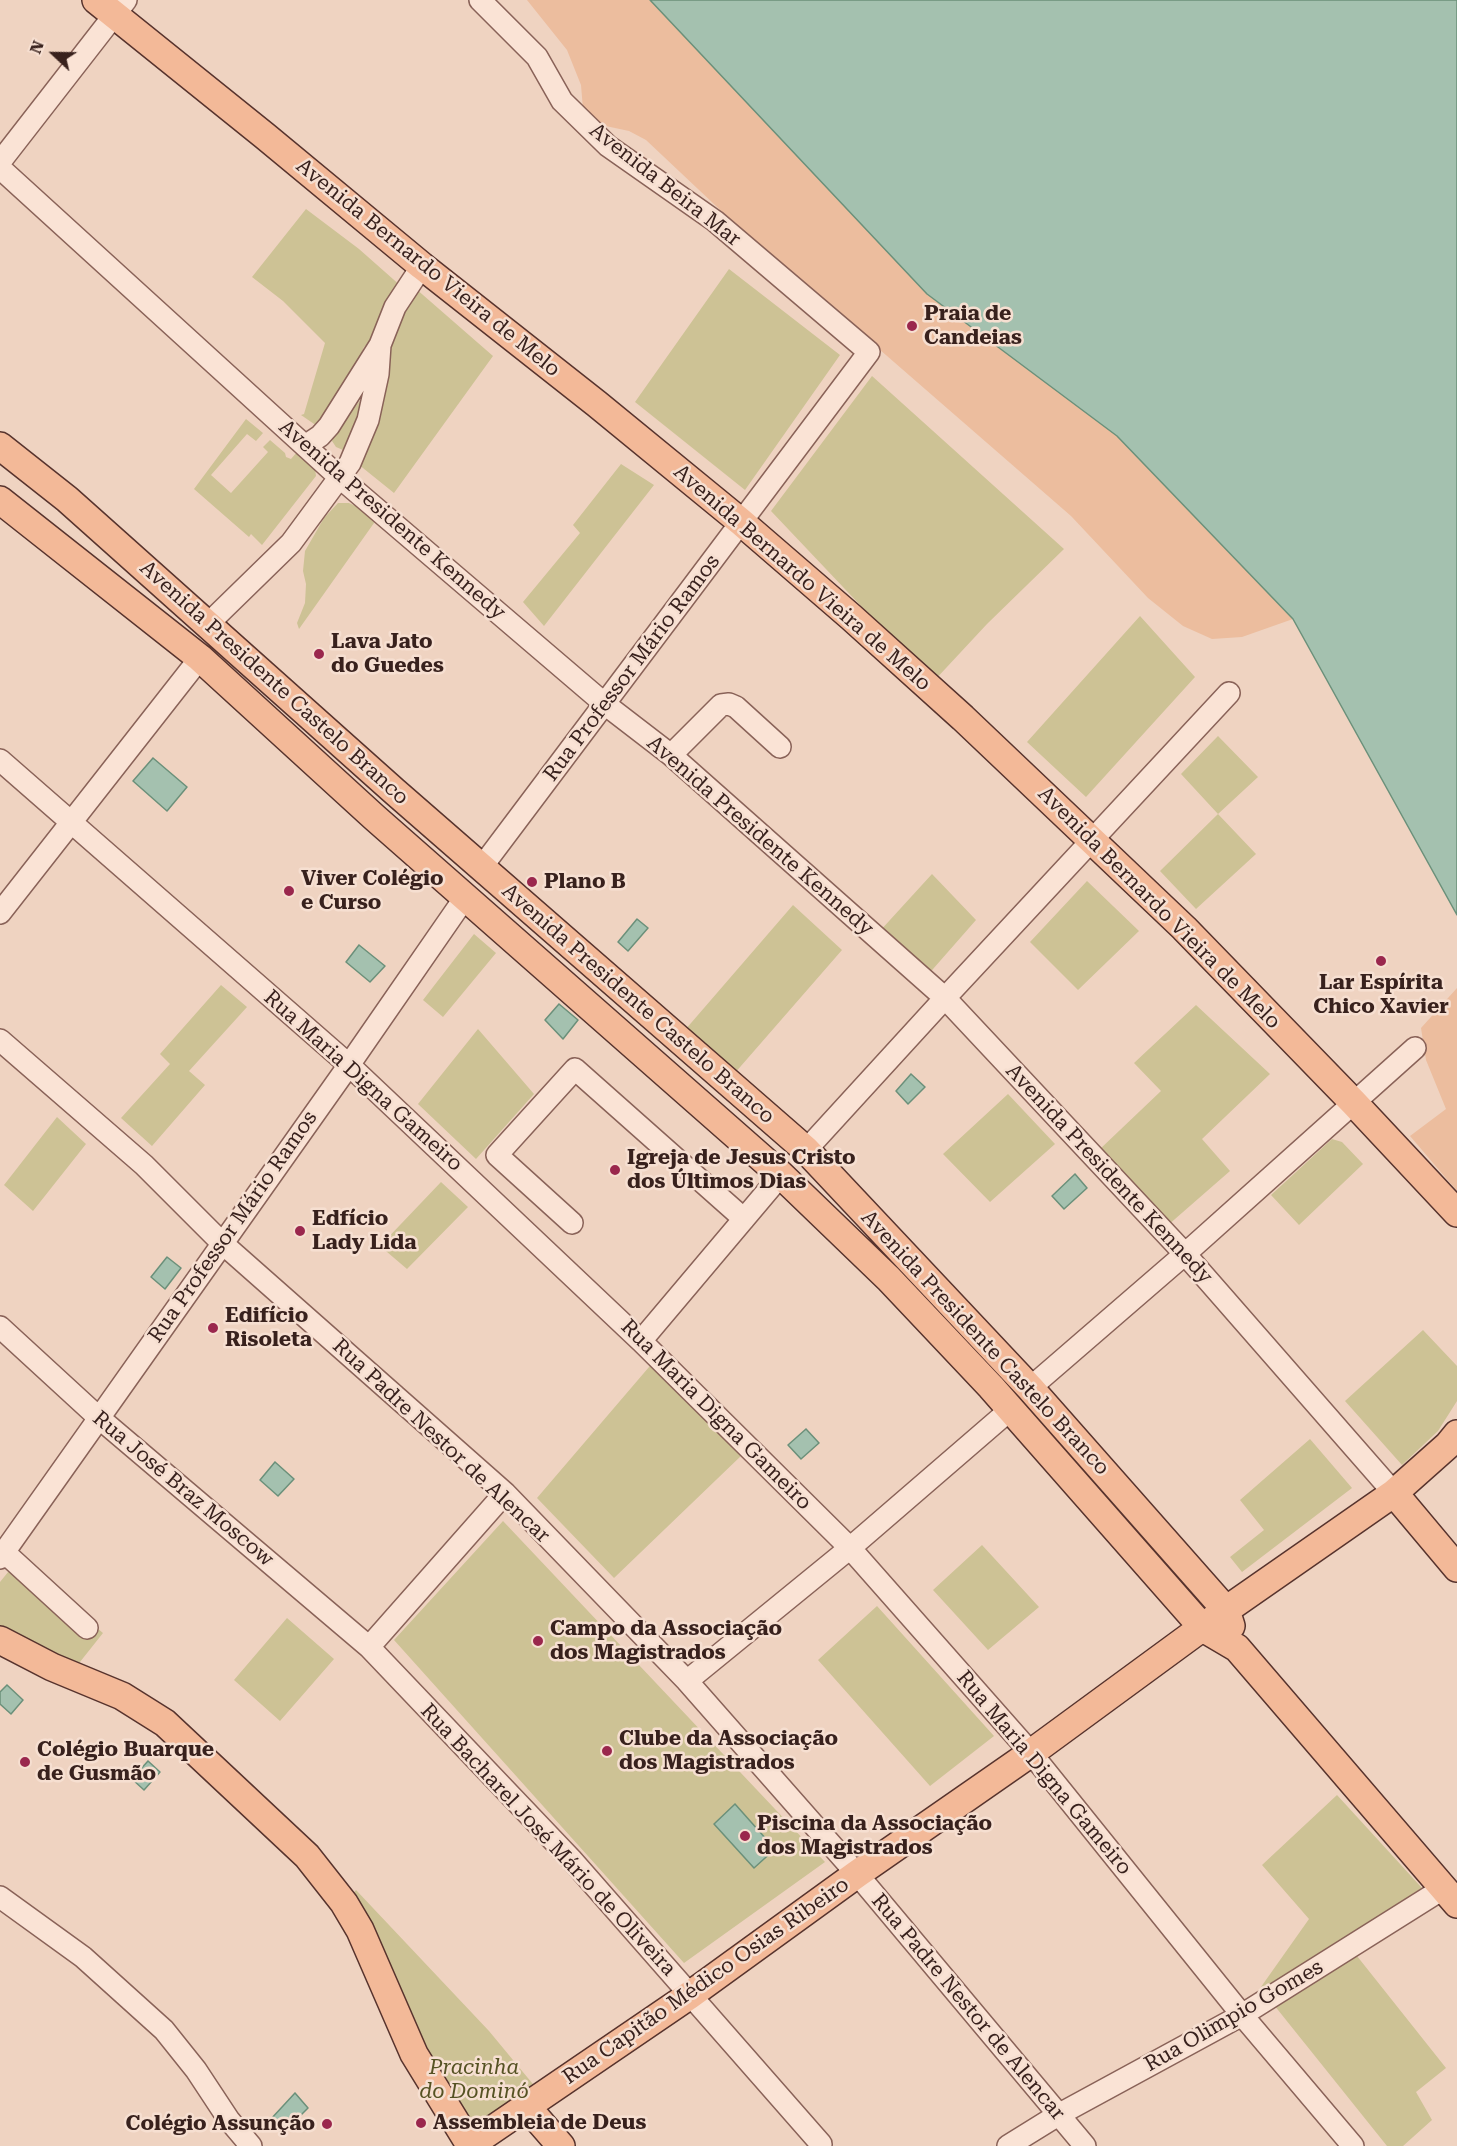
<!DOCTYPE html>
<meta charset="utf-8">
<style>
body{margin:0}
#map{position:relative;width:1457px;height:2146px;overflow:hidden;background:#efd3c1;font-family:"Roboto Serif",serif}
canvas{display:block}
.north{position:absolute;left:24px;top:24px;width:60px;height:60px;-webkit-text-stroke:4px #f6dfd1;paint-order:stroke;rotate:292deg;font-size:16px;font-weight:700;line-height:24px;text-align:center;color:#38211d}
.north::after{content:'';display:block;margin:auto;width:21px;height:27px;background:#38211d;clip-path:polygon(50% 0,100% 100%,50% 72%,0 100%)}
</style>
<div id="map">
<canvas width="1457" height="2146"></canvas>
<div class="north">N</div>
</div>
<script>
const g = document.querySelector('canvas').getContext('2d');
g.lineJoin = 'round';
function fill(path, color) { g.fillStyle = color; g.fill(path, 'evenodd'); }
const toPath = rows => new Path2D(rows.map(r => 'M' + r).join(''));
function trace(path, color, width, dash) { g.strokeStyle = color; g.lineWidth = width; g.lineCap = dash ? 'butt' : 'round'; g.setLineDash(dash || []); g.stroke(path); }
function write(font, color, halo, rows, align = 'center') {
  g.font = font + ' "Roboto Serif",serif'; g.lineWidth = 5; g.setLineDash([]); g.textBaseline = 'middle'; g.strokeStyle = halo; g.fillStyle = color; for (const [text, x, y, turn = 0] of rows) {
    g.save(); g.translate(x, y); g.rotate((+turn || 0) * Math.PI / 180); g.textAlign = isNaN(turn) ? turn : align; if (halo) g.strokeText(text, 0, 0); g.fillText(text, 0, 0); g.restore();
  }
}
const green = toPath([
 [306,209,359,249,402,287,371,341,364,347,358,362,317,426,301,415,304,414,325,343,283,301,252,277],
 [729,269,840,355,745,490,635,402],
 [415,288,493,356,394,493,358,464,377,417,390,365,386,355,389,338],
 [872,376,1064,549,987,624,933,682,771,511],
 [368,391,347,447,343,450,336,447,332,441,336,430],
 [246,419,263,433,256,441,247,434,211,475,231,493,268,452,263,447,270,440,285,453,286,457,291,459,297,452,315,468,316,476,262,545,251,534,249,537,194,489],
 [621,464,654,485,544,626,523,602,580,533,573,525],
 [338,503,349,503,362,509,373,516,374,523,299,629,297,623,305,603,306,584,303,571,305,551,324,518],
 [1140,616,1195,677,1086,797,1027,742],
 [1218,736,1258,777,1218,814,1256,854,1196,909,1160,871,1218,814,1181,774],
 [932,874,976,920,926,977,879,932],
 [1087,881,1139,931,1078,990,1030,942],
 [793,905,842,950,734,1074,685,1030],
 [474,934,496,953,443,1017,423,1000],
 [221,985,247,1007,189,1071,205,1085,152,1146,121,1118,170,1064,160,1054],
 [1196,1005,1270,1074,1202,1139,1230,1171,1167,1226,1099,1150,1161,1091,1134,1063],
 [478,1029,534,1094,476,1159,418,1104],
 [1008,1094,1055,1144,990,1202,943,1154],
 [57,1117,86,1144,33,1211,4,1185],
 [1332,1139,1342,1142,1363,1164,1299,1225,1271,1195],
 [441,1182,468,1207,407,1269,380,1246],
 [1423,1330,1457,1366,1457,1401,1438,1431,1402,1465,1345,1401],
 [655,1360,742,1455,614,1578,537,1498],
 [1310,1439,1352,1488,1242,1572,1230,1557,1264,1530,1240,1500],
 [503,1521,825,1862,684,1963,394,1640],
 [982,1545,1039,1607,988,1650,933,1590],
 [17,1561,103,1633,76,1667,0,1630,0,1582],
 [877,1606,994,1736,930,1786,818,1660],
 [287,1618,334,1659,280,1721,234,1680],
 [1337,1795,1422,1888,1256,1994,1309,1919,1262,1865],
 [356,1890,489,2031,537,2089,467,2142,347,1901],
 [1357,1956,1446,2068,1416,2092,1432,2120,1403,2146,1387,2146,1274,2005]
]);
const sand = toPath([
 [527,0,650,0,927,294,1117,436,1293,619,1242,637,1212,639,1183,626,1148,598,1071,516,733,222,646,140,629,131,601,125,583,109,581,85,567,50],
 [1457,988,1457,1191,1410,1136,1446,1109,1426,1060,1421,1028]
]);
const water = toPath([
 [650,0,1457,0,1457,915,1293,619,1117,436,927,294,650,0],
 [153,758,187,787,167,811,133,781,153,758],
 [637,919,648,928,628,951,618,942,637,919],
 [359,945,385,966,370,982,346,962,359,945],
 [559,1004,578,1020,563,1039,545,1020,559,1004],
 [911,1074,925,1087,908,1104,896,1091,911,1074],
 [1075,1174,1087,1188,1064,1209,1052,1196,1075,1174],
 [167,1257,181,1268,165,1289,151,1277,167,1257],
 [806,1429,819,1443,801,1459,788,1445,806,1429],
 [275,1462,294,1479,278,1496,260,1480,275,1462],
 [7,1685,23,1700,11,1714,0,1704,0,1692,7,1685],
 [148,1761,160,1772,144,1790,132,1779,148,1761],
 [735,1804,775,1849,754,1868,714,1824,735,1804],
 [295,2093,308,2108,282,2134,270,2120,295,2093]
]);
const minor = toPath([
 [480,0,537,57,562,101,608,146,715,221,869,352,481,868],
 [0,162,126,0],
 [0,168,338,476,606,705,671,755,945,998,1185,1254,1394,1493],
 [305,446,320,436,329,426,380,345,395,307,422,266],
 [208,624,291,543,350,463,368,420,378,374,380,345],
 [671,755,721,705,729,704,736,707,780,747],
 [0,760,349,1065,641,1341,850,1548,1031,1753,1242,2015,1353,2146],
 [0,913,200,658],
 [0,1040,144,1165,222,1243,505,1493,687,1681,857,1874,1085,2146],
 [806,1150,945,998,1229,693],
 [572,1223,497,1155,575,1069,744,1219],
 [0,1327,98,1417,369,1647,571,1859,821,2144],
 [641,1341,781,1175],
 [1030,1388,1185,1254,1415,1048],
 [4,1552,87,1628],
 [0,1558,349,1065,466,896],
 [369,1647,505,1493],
 [687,1681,850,1548,1011,1409],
 [0,1897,83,1957,164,2030,196,2070,229,2120,251,2146],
 [1008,2146,1058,2115,1242,2015,1444,1888]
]);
const major = toPath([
 [96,0,265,136,422,266,597,404,741,522,851,617,963,718,1184,928,1354,1103,1457,1213],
 [0,446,67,499,394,791,806,1150,1030,1388,1226,1610,1231,1626],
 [0,500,200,658,374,817,781,1175,889,1279,991,1387,1203,1628,1237,1648,1457,1904],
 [1394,1493,1457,1568],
 [0,1640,52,1667,122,1696,165,1723,307,1856,344,1903,360,1930,414,2054,470,2145,690,1995,857,1874,1031,1753,1226,1610,1394,1493,1448,1445,1457,1434],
 [527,2107,561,2146]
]);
const markers = [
 [912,326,6,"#9a274d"],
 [319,654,6,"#9a274d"],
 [532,882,6,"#9a274d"],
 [289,891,6,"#9a274d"],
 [1381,961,6,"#9a274d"],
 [615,1170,6,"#9a274d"],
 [300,1231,6,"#9a274d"],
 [213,1328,6,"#9a274d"],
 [538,1641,6,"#9a274d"],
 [607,1751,6,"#9a274d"],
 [25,1762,6,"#9a274d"],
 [745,1836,6,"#9a274d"],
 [421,2123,6,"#9a274d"],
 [327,2124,6,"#9a274d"]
];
const streetNames = [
 ["Avenida Beira Mar",665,185,38],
 ["Avenida Bernardo Vieira de Melo",428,268,39],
 ["Avenida Presidente Kennedy",392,520,41],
 ["Avenida Bernardo Vieira de Melo",802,578,41],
 ["Rua Professor Mário Ramos",632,668,-53],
 ["Avenida Presidente Castelo Branco",274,683,42],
 ["Avenida Presidente Kennedy",760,836,41],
 ["Avenida Bernardo Vieira de Melo",1159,908,45],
 ["Avenida Presidente Castelo Branco",638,1004,41],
 ["Rua Maria Digna Gameiro",363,1081,42],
 ["Avenida Presidente Kennedy",1109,1174,47],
 ["Rua Professor Mário Ramos",233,1227,-55],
 ["Avenida Presidente Castelo Branco",985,1343,47],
 ["Rua Maria Digna Gameiro",716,1415,45],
 ["Rua Padre Nestor de Alencar",441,1441,43],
 ["Rua José Braz Moscow",183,1489,40],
 ["Rua Maria Digna Gameiro",1044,1773,50],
 ["Rua Bacharel José Mário de Oliveira",548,1840,47],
 ["Rua Capitão Médico Osias Ribeiro",706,1981,-35],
 ["Rua Padre Nestor de Alencar",968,2007,50],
 ["Rua Olimpio Gomes",1234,2016,-30]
];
const poiNames = [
 ["Praia de",924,314],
 ["Candeias",924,338],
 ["Lava Jato",331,642],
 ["do Guedes",331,666],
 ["Viver Colégio",301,879],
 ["e Curso",301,903],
 ["Plano B",544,882],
 ["Lar Espírita",1381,983,"center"],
 ["Chico Xavier",1381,1007,"center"],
 ["Igreja de Jesus Cristo",627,1158],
 ["dos Últimos Dias",627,1182],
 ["Edfício",312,1219],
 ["Lady Lida",312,1243],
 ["Edifício",225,1316],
 ["Risoleta",225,1340],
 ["Campo da Associação",550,1629],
 ["dos Magistrados",550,1653],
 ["Clube da Associação",619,1739],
 ["dos Magistrados",619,1763],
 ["Colégio Buarque",37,1750],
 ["de Gusmão",37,1774],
 ["Piscina da Associação",757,1824],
 ["dos Magistrados",757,1848],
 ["Assembleia de Deus",433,2123],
 ["Colégio Assunção",315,2124,"right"]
];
const parkNames = [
 ["Pracinha",474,2068],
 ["do Dominó",474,2092]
];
fill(green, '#cdc295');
fill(sand, '#ecbd9e');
fill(water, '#a4c1af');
trace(water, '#6b907a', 1.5);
trace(minor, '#896258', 24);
trace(major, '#57332d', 30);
trace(minor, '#fae3d5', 21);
trace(major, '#f3b998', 27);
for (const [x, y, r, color] of markers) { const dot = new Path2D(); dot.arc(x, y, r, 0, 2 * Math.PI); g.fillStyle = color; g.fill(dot); trace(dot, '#f6dfd1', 2); }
write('21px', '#38211d', '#f6dfd1', streetNames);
write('bold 21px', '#38211d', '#f6dfd1', poiNames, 'left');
write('italic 21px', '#555223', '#f6dfd1', parkNames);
</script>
